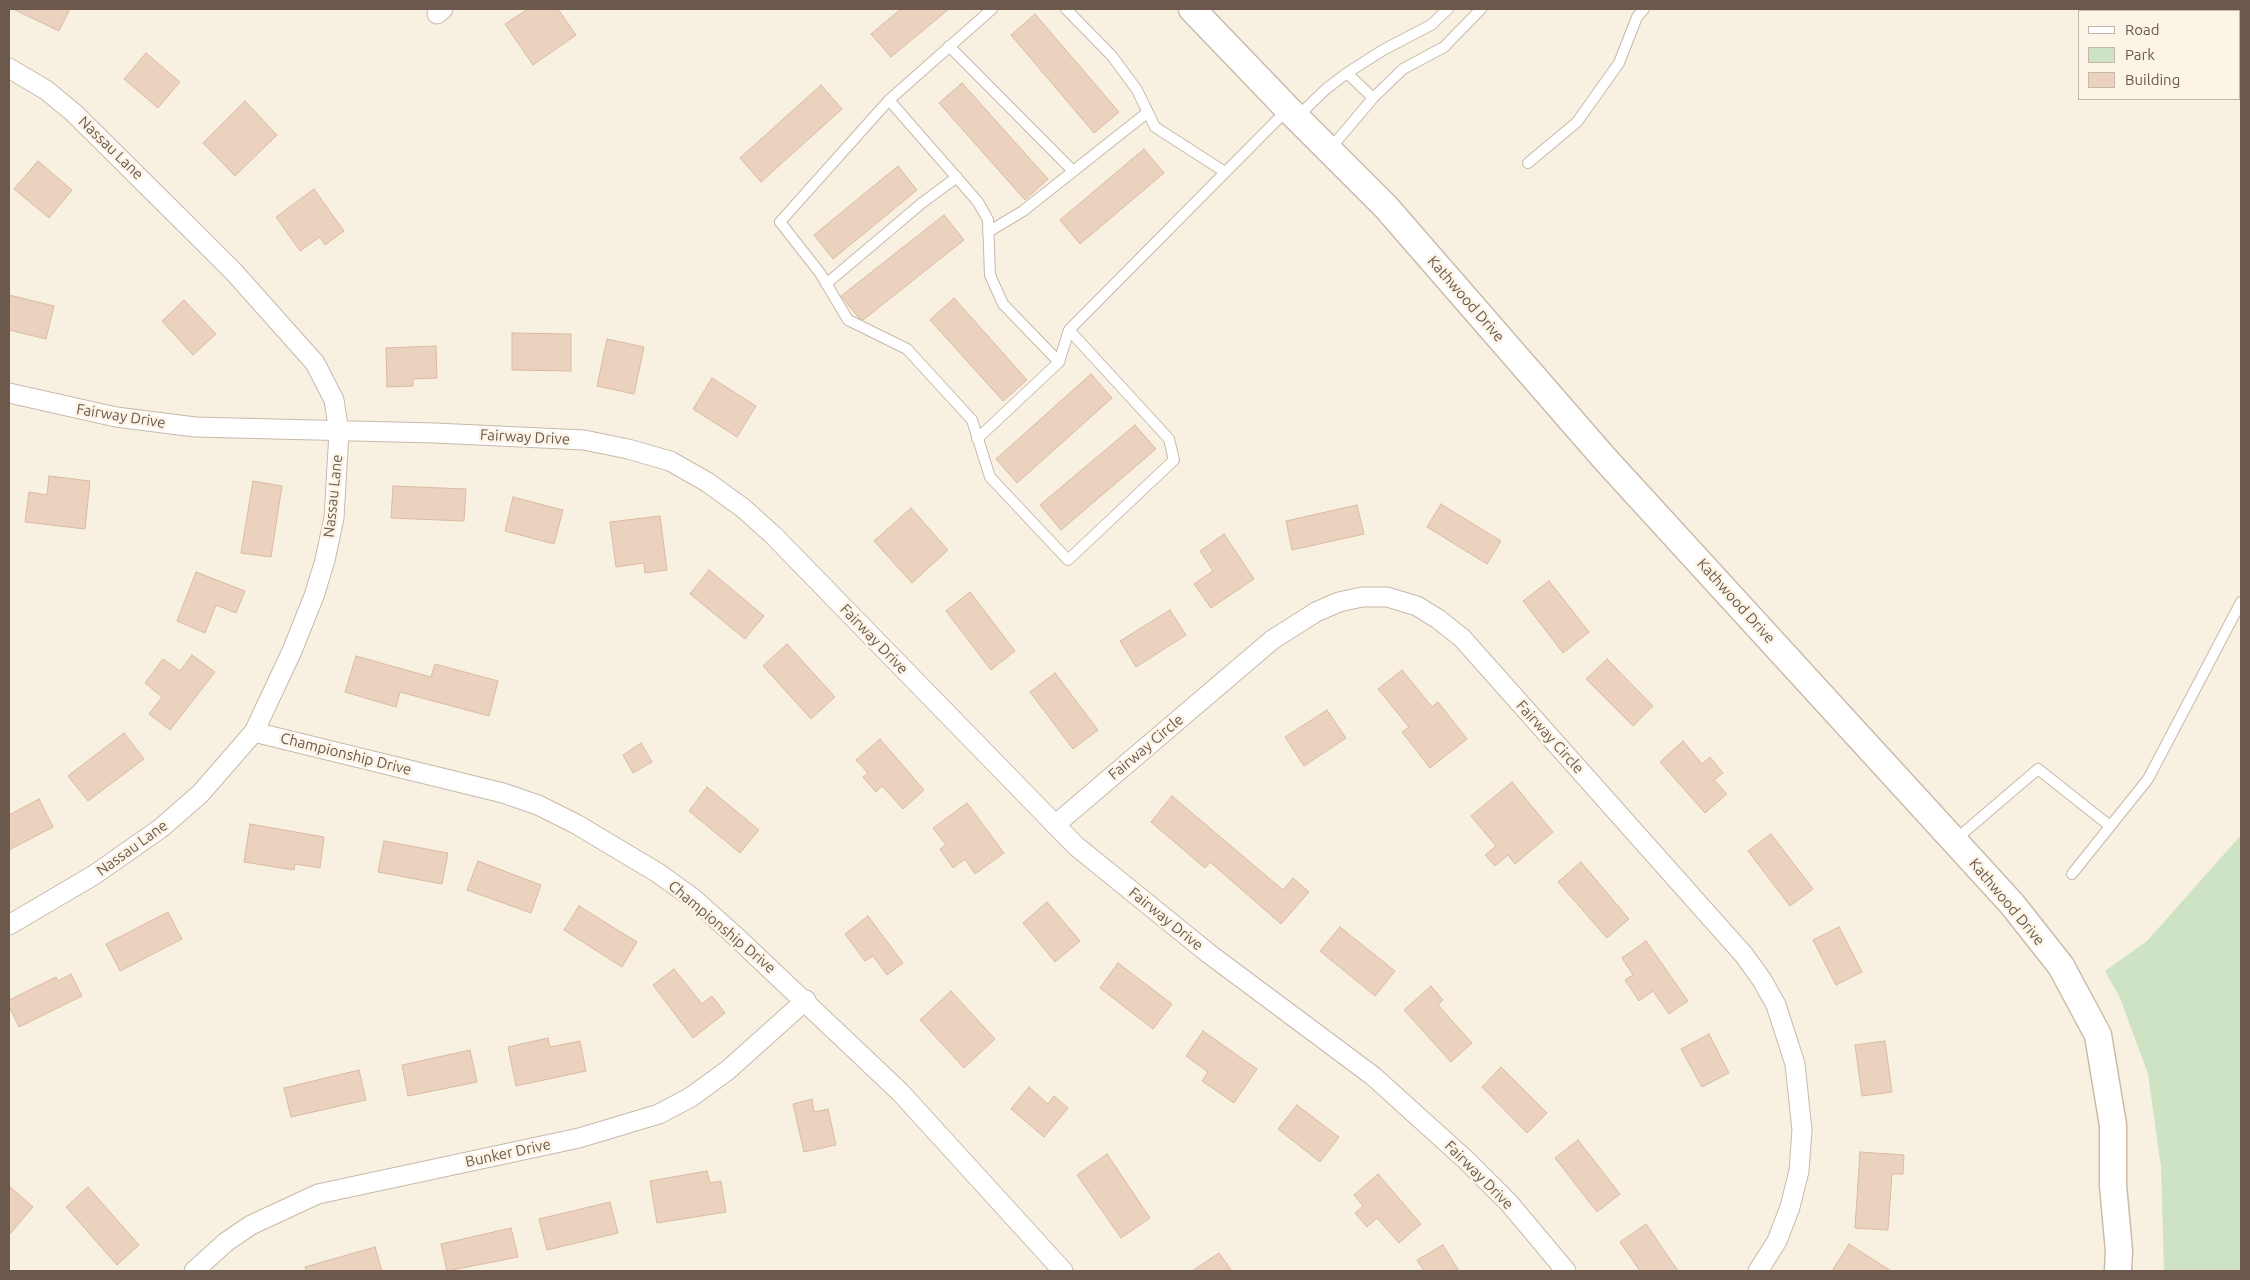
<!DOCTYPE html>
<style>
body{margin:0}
#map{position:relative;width:2250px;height:1280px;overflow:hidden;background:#f8f1e2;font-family:Ubuntu,sans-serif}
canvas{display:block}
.frame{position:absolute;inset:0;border:10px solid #6c594c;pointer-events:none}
.legend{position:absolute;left:2078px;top:10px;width:162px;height:90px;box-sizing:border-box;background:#fcf5e7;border:1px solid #c2b7a9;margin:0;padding:6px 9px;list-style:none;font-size:15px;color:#6c594c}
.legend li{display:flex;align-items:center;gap:10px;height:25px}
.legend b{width:25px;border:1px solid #c2b7a9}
</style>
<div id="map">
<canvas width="2250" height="1280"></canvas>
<div class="frame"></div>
<ul class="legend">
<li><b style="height:6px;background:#fff"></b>Road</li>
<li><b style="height:14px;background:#cee3c3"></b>Park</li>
<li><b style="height:14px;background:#ead2be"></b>Building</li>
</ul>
</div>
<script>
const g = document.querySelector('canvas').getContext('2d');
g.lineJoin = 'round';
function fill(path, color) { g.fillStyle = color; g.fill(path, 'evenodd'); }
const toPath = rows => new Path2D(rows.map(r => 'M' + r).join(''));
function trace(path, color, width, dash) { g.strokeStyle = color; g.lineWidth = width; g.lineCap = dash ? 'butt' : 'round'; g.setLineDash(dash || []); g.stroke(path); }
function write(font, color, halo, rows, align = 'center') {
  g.font = font + ' Ubuntu,sans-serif'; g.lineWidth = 5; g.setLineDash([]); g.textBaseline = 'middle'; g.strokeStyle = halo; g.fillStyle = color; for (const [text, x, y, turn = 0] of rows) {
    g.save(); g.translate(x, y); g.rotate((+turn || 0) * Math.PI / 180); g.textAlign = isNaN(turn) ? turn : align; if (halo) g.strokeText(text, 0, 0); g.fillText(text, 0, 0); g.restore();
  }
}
const green = toPath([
 [2241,835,2241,1271,2164,1271,2161,1167,2148,1074,2120,998,2105,971,2147,941]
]);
const building = toPath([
 [13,9,70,9,59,31,13,9],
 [528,9,558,9,576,35,533,65,505,24,528,9],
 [901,9,949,9,891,57,871,34,901,9],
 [1035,14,1119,112,1094,133,1011,35,1035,14],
 [146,53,180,82,158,108,124,79,146,53],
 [962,83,1048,179,1025,200,939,103,962,83],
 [821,85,842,109,761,182,740,158,821,85],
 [245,101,277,135,235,176,203,143,245,101],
 [1144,149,1164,173,1080,244,1060,220,1144,149],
 [38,161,72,190,49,218,14,189,38,161],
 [898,166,917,190,833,259,814,235,898,166],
 [314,189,344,231,325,245,320,237,300,251,276,217,314,189],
 [944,215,964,240,863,320,858,317,841,296,944,215],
 [9,295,54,306,46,339,9,330,9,295],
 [954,298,1027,380,1003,401,930,320,954,298],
 [184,300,216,334,193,355,162,321,184,300],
 [512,333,571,334,571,371,512,370,512,333],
 [607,339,644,347,634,394,597,386,607,339],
 [436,346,437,378,413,379,413,386,387,387,386,348,436,346],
 [1091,374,1112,398,1017,483,996,459,1091,374],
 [712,378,756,406,737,437,693,409,712,378],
 [1135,425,1156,449,1061,530,1040,505,1135,425],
 [49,476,90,481,85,529,25,522,29,492,47,495,49,476],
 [253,481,282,486,271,557,241,553,253,481],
 [393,486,466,489,464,521,391,518,393,486],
 [513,497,563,510,554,544,505,531,513,497],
 [1441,504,1501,541,1487,564,1427,527,1441,504],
 [1357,505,1364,534,1292,550,1286,521,1357,505],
 [911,508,948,550,912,583,874,541,911,508],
 [660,516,667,570,645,573,644,563,616,567,610,522,660,516],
 [1224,534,1254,579,1211,608,1194,584,1213,571,1200,551,1224,534],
 [709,570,764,616,745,639,690,594,709,570],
 [196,572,245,591,236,613,216,605,205,633,177,621,196,572],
 [1549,581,1589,632,1563,653,1523,601,1549,581],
 [970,592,1015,651,991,670,946,611,970,592],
 [1170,610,1186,635,1136,667,1120,641,1170,610],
 [787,644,835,697,811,719,763,666,787,644],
 [192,655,215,672,170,730,149,714,162,697,145,683,163,659,180,671,192,655],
 [356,656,431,677,435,664,498,681,489,716,400,692,396,707,345,692,356,656],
 [1607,659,1653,706,1633,726,1586,679,1607,659],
 [1402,670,1432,707,1438,702,1467,739,1430,768,1402,732,1409,727,1378,689,1402,670],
 [1055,673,1098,730,1073,749,1030,692,1055,673],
 [1327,710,1346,738,1304,766,1285,737,1327,710],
 [124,733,144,759,88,801,68,776,124,733],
 [880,739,924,790,903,809,882,786,876,792,863,777,868,773,856,760,880,739],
 [1683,741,1702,764,1710,757,1723,773,1714,780,1727,794,1705,813,1660,762,1683,741],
 [641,743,652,762,633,773,623,755,641,743],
 [1512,782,1553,832,1515,864,1508,855,1495,866,1485,855,1496,846,1471,816,1512,782],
 [707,787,759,830,740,853,689,811,707,787],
 [1172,796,1283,890,1293,878,1309,892,1281,924,1210,862,1205,868,1151,822,1172,796],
 [39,799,53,827,9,850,9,815,39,799],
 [967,803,1004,853,975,874,965,859,953,868,940,849,946,845,933,828,967,803],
 [250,824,324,837,320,868,295,864,294,870,244,862,250,824],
 [1771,834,1813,889,1790,906,1748,851,1771,834],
 [384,841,448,853,442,884,378,872,384,841],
 [478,861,541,885,531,913,467,890,478,861],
 [1581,862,1629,919,1607,938,1558,882,1581,862],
 [1047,902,1080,941,1055,962,1023,923,1047,902],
 [579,906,637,942,622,967,564,930,579,906],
 [168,912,182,939,120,971,106,944,168,912],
 [868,916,903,963,887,975,873,956,865,961,845,934,868,916],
 [1340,927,1395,971,1375,996,1320,951,1340,927],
 [1839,927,1862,972,1836,985,1813,940,1839,927],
 [1646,941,1688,1001,1669,1014,1653,991,1639,1001,1625,980,1633,975,1622,958,1646,941],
 [1118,963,1172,1004,1153,1029,1100,988,1118,963],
 [674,969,702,1004,712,996,725,1013,693,1038,653,985,674,969],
 [71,974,82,996,19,1027,9,1006,9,1000,56,977,58,981,71,974],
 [1431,986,1443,1000,1438,1005,1472,1043,1451,1062,1404,1010,1431,986],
 [951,991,995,1039,964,1068,920,1020,951,991],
 [1203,1031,1257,1069,1234,1103,1202,1081,1208,1072,1186,1056,1203,1031],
 [1709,1034,1729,1073,1702,1087,1681,1049,1709,1034],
 [548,1038,550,1047,580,1041,586,1071,516,1086,508,1047,548,1038],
 [1885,1041,1892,1092,1862,1096,1855,1045,1885,1041],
 [470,1050,477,1082,408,1096,402,1065,470,1050],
 [1501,1067,1547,1113,1527,1133,1482,1087,1501,1067],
 [359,1070,366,1100,291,1117,284,1088,359,1070],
 [1029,1087,1048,1104,1054,1096,1068,1108,1044,1137,1011,1109,1029,1087],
 [812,1099,814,1112,828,1109,836,1145,804,1152,793,1104,812,1099],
 [1297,1105,1339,1137,1320,1162,1278,1129,1297,1105],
 [1578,1140,1620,1194,1597,1212,1555,1158,1578,1140],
 [1860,1152,1904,1155,1903,1174,1892,1174,1888,1230,1855,1228,1860,1152],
 [1107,1154,1150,1218,1121,1238,1077,1175,1107,1154],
 [707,1171,710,1183,721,1181,726,1212,657,1223,650,1181,707,1171],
 [1378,1174,1421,1224,1399,1243,1377,1218,1367,1227,1355,1213,1363,1206,1354,1195,1378,1174],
 [9,1186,33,1207,9,1235,9,1186],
 [88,1187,139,1245,117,1265,66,1207,88,1187],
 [610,1202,618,1233,547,1250,539,1219,610,1202],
 [1646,1224,1678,1271,1640,1271,1620,1242,1646,1224],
 [511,1228,518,1257,447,1271,441,1244,511,1228],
 [1849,1244,1891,1271,1832,1271,1849,1244],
 [1443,1245,1459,1271,1424,1271,1417,1260,1443,1245],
 [375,1247,382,1271,306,1271,305,1267,375,1247],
 [1219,1253,1232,1271,1192,1271,1219,1253]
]);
const lane = toPath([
 [992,9,889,100,978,202,988,220,990,275,1003,304,1059,362,1069,330,1287,110],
 [1066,9,1112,56,1137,90,1155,127,1225,172],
 [2208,9,2210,11],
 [949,46,1072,170],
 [2239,48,2241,51],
 [1347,73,1373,98],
 [889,100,780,222,820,273,848,320,907,349,972,420,990,477,1068,560,1174,460,1169,439,1069,330],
 [1297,117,1326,89,1347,73,1383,50,1431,25,1448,9],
 [1330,149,1373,98,1403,69,1444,47,1481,9],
 [1528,163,1577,122,1619,63,1637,17,1644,9],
 [988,232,1023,211,1148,112],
 [826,284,922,203,957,177],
 [977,439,1059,362],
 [1955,840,2038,769,2110,826],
 [2072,874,2148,779,2241,602]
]);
const street = toPath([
 [437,14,443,9],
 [9,68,46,90,74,113,233,271,315,363,334,400,339,432,334,518,325,560,314,596,292,651,254,732,200,794,161,828,94,875,9,925],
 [9,393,116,417,195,427,435,433,584,440,628,449,670,461,707,482,743,508,773,535,1076,846,1208,953,1373,1076,1466,1160,1509,1203,1566,1271],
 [254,732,503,793,538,805,576,824,658,873,694,899,732,933,900,1092,1063,1271],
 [1055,825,1272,640,1316,612,1339,602,1362,597,1387,597,1417,606,1438,619,1462,638,1744,955,1762,980,1776,1005,1795,1064,1802,1130,1799,1171,1790,1207,1777,1241,1758,1271],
 [194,1271,226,1242,251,1225,318,1194,579,1138,659,1114,691,1097,728,1070,806,1000]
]);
const secondary = toPath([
 [1192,9,1288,109,1386,207,1605,459,2012,904,2061,966,2098,1035,2113,1125,2113,1185,2119,1251,2118,1271]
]);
const streetNames = [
 ["Nassau Lane",111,148,44],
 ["Kathwood Drive",1466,299,49],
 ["Fairway Drive",121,416,9],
 ["Fairway Drive",525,437,3],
 ["Nassau Lane",333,496,-84],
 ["Kathwood Drive",1736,601,48],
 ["Fairway Drive",874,639,46],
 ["Fairway Circle",1550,737,48],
 ["Fairway Circle",1146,747,-40],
 ["Championship Drive",346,754,14],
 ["Nassau Lane",132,848,-36],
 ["Kathwood Drive",2007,902,50],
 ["Fairway Drive",1166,919,39],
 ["Championship Drive",722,927,40],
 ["Bunker Drive",508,1153,-12],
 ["Fairway Drive",1479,1175,45]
];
fill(green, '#cee3c3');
fill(building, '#ead2be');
trace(building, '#dabaa0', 1);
trace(lane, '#c7b9ab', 12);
trace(street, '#c7b9ab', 21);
trace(secondary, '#ccbbab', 29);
trace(lane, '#fff', 10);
trace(street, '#fff', 19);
trace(secondary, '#fff', 26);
write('15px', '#6c594c', '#fcf5e7', streetNames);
</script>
